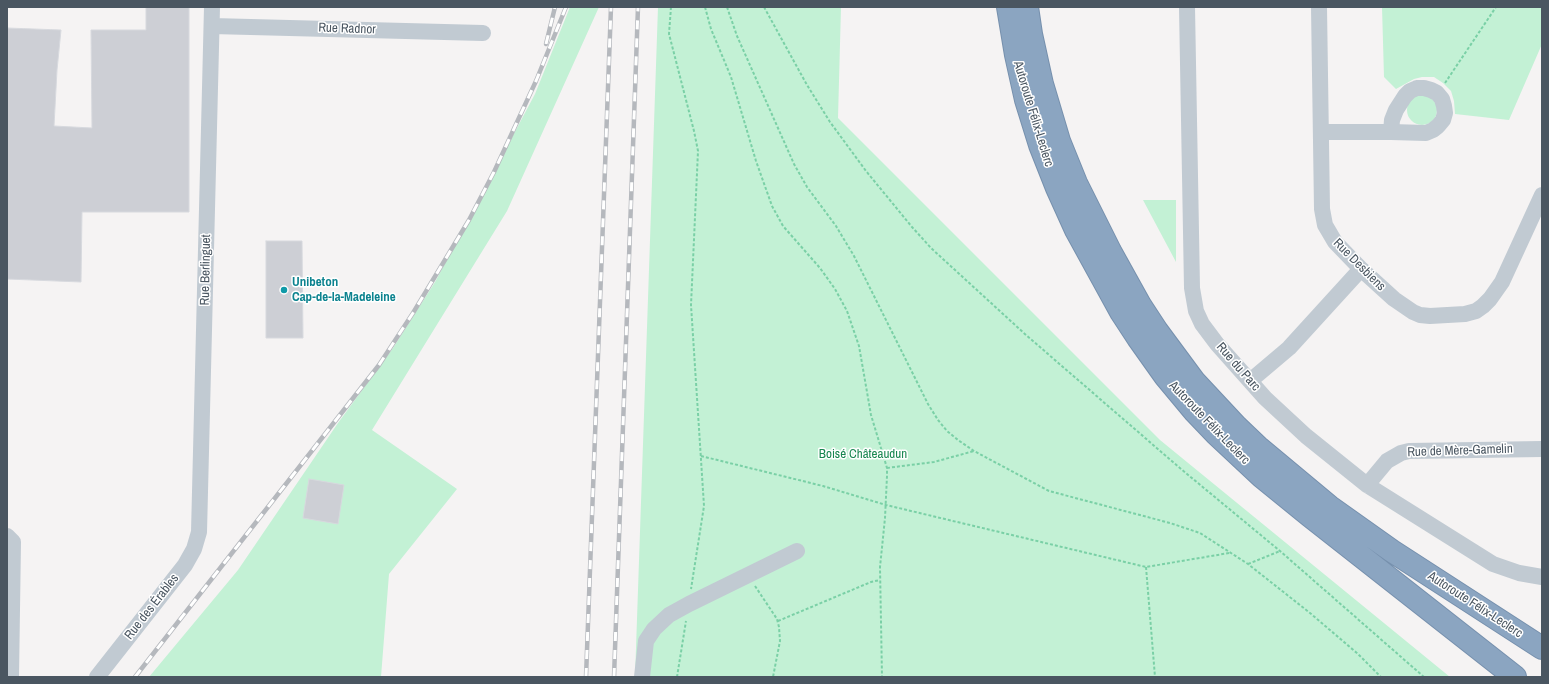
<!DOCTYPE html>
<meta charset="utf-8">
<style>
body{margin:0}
#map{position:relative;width:1549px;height:684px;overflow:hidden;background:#f5f3f3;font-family:"Archivo Narrow",sans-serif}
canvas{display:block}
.frame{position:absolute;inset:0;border:8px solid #4a5661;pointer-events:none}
</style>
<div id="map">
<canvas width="1549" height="684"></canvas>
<div class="frame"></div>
</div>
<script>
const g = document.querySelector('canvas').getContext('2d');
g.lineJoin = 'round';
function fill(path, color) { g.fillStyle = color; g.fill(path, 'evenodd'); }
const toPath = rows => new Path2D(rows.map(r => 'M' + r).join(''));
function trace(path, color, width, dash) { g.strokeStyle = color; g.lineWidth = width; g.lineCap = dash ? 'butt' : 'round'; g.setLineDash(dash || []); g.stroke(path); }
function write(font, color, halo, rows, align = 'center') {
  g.font = font + ' "Archivo Narrow",sans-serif'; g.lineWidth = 3; g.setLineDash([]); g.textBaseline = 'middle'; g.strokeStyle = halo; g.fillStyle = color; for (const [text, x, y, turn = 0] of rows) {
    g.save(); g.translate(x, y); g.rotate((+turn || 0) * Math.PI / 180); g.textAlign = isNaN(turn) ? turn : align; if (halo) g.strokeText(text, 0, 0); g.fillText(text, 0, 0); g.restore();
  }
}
const green = toPath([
 [570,7,599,7,507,211,372,430,457,489,389,574,381,677,149,677,238,570,338,423,393,348,435,282,535,94],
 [658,7,841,7,838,118,1160,440,1450,677,635,677],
 [1382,7,1542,7,1542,44,1509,120,1455,114,1454,101,1451,91,1443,83,1434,77,1422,77,1414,79,1396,89,1384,77],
 '1407 110a15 15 0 1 1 30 0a15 15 0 1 1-30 0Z',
 [1143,200,1176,200,1176,262]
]);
const building = toPath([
 [146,7,189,7,189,212,82,212,81,282,7,279,7,28,61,30,57,70,54,126,92,128,91,30,146,30,146,7],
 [266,241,302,241,303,338,266,338,266,241],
 [309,479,344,485,338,524,303,518,309,479]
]);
const path = toPath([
 [671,7,669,34,694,131,698,151,691,305,704,506,691,589],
 [705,7,711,29,731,77,756,161,772,206,783,226,820,268,835,289,847,311,859,346,871,415,887,468,887,476,885,518,880,567,882,677],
 [727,7,737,36,794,164,807,187,836,226,854,256,928,404,938,420,947,431,958,440,974,451,1049,491,1170,523,1200,533,1248,564,1310,613,1358,654,1381,677],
 [764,7,807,85,830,122,866,171,912,227,931,248,1026,335,1181,469,1280,551,1424,677],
 [1445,83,1496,7],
 [701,456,823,486,886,505,1146,567,1229,553],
 [887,468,934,462,974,451],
 [1248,564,1280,551],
 [1146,567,1155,677],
 [755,586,777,619,779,627,780,641,773,677],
 [778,621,871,582,880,580],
 [677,677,686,621]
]);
const minor = toPath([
 [1187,7,1192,288,1196,311,1202,324,1217,344,1265,398,1306,436,1367,485,1493,564,1519,573,1542,577],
 [1319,7,1322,209,1325,225,1335,242,1361,269,1394,299,1413,312,1420,315,1430,316,1465,314,1476,311,1483,306,1490,299,1502,282,1542,195],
 [212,26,483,33],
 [1417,88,1424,88,1431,90,1437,93,1442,99,1444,106,1445,113,1443,120,1438,126,1433,130,1426,133,1391,132,1392,120,1396,110,1405,96,1410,91,1417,88],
 [1321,132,1391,132],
 [1250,381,1289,348,1361,269],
 [1367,485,1387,461,1401,453,1409,451,1542,449],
 [7,536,13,542,11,677],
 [97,677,185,565,194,549,199,532,212,7],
 [642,677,646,641,654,629,669,615,689,604,797,551]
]);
const highway = toPath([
 [1008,7,1016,55,1026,100,1040,145,1057,188,1076,230,1121,312,1138,338,1165,376,1195,412,1216,434,1262,477,1310,516,1515,677],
 [1027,7,1031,34,1042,84,1059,141,1076,183,1110,251,1140,305,1157,331,1194,381,1236,426,1258,447,1330,507,1392,551,1542,648]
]);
const rail = toPath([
 [546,44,555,7],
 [135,677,379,365,413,313,469,220,494,172,536,81,566,7],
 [586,677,611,7],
 [614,677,638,7]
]);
const markers = [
 [284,290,4,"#0f9aa8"]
];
const streetNames = [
 ["Rue Radnor",347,29,2],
 ["Autoroute Félix-Leclerc",1033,114,73],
 ["Rue Desbiens",1359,265,45],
 ["Rue Berlinguet",206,270,-89],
 ["Rue du Parc",1238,367,49],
 ["Autoroute Félix-Leclerc",1209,423,46],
 ["Rue de Mère-Gamelin",1460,451,-2],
 ["Autoroute Félix-Leclerc",1475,605,33],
 ["Rue des Érables",152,607,-52]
];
const cultureNames = [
 ["Unibeton",292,283],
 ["Cap-de-la-Madeleine",292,298]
];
const parkNames = [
 ["Boisé Châteaudun",863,455]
];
fill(green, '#c3f1d5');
fill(building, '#cdcfd5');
trace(building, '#d7d9de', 1);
trace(highway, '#7690ad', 24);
trace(path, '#7ad0a6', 2, [3, 2]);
trace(minor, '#c1cad2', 16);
trace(highway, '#8ba5c1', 22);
trace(rail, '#b5b8bd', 4.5);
trace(rail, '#fff', 3, [9]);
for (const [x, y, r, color] of markers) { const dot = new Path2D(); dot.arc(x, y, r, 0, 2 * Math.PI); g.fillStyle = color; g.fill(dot); trace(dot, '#fff', 1.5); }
write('13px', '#4a5661', '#fff', streetNames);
write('bold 13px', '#0d838f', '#fff', cultureNames, 'left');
write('13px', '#17864f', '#fff', parkNames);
</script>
